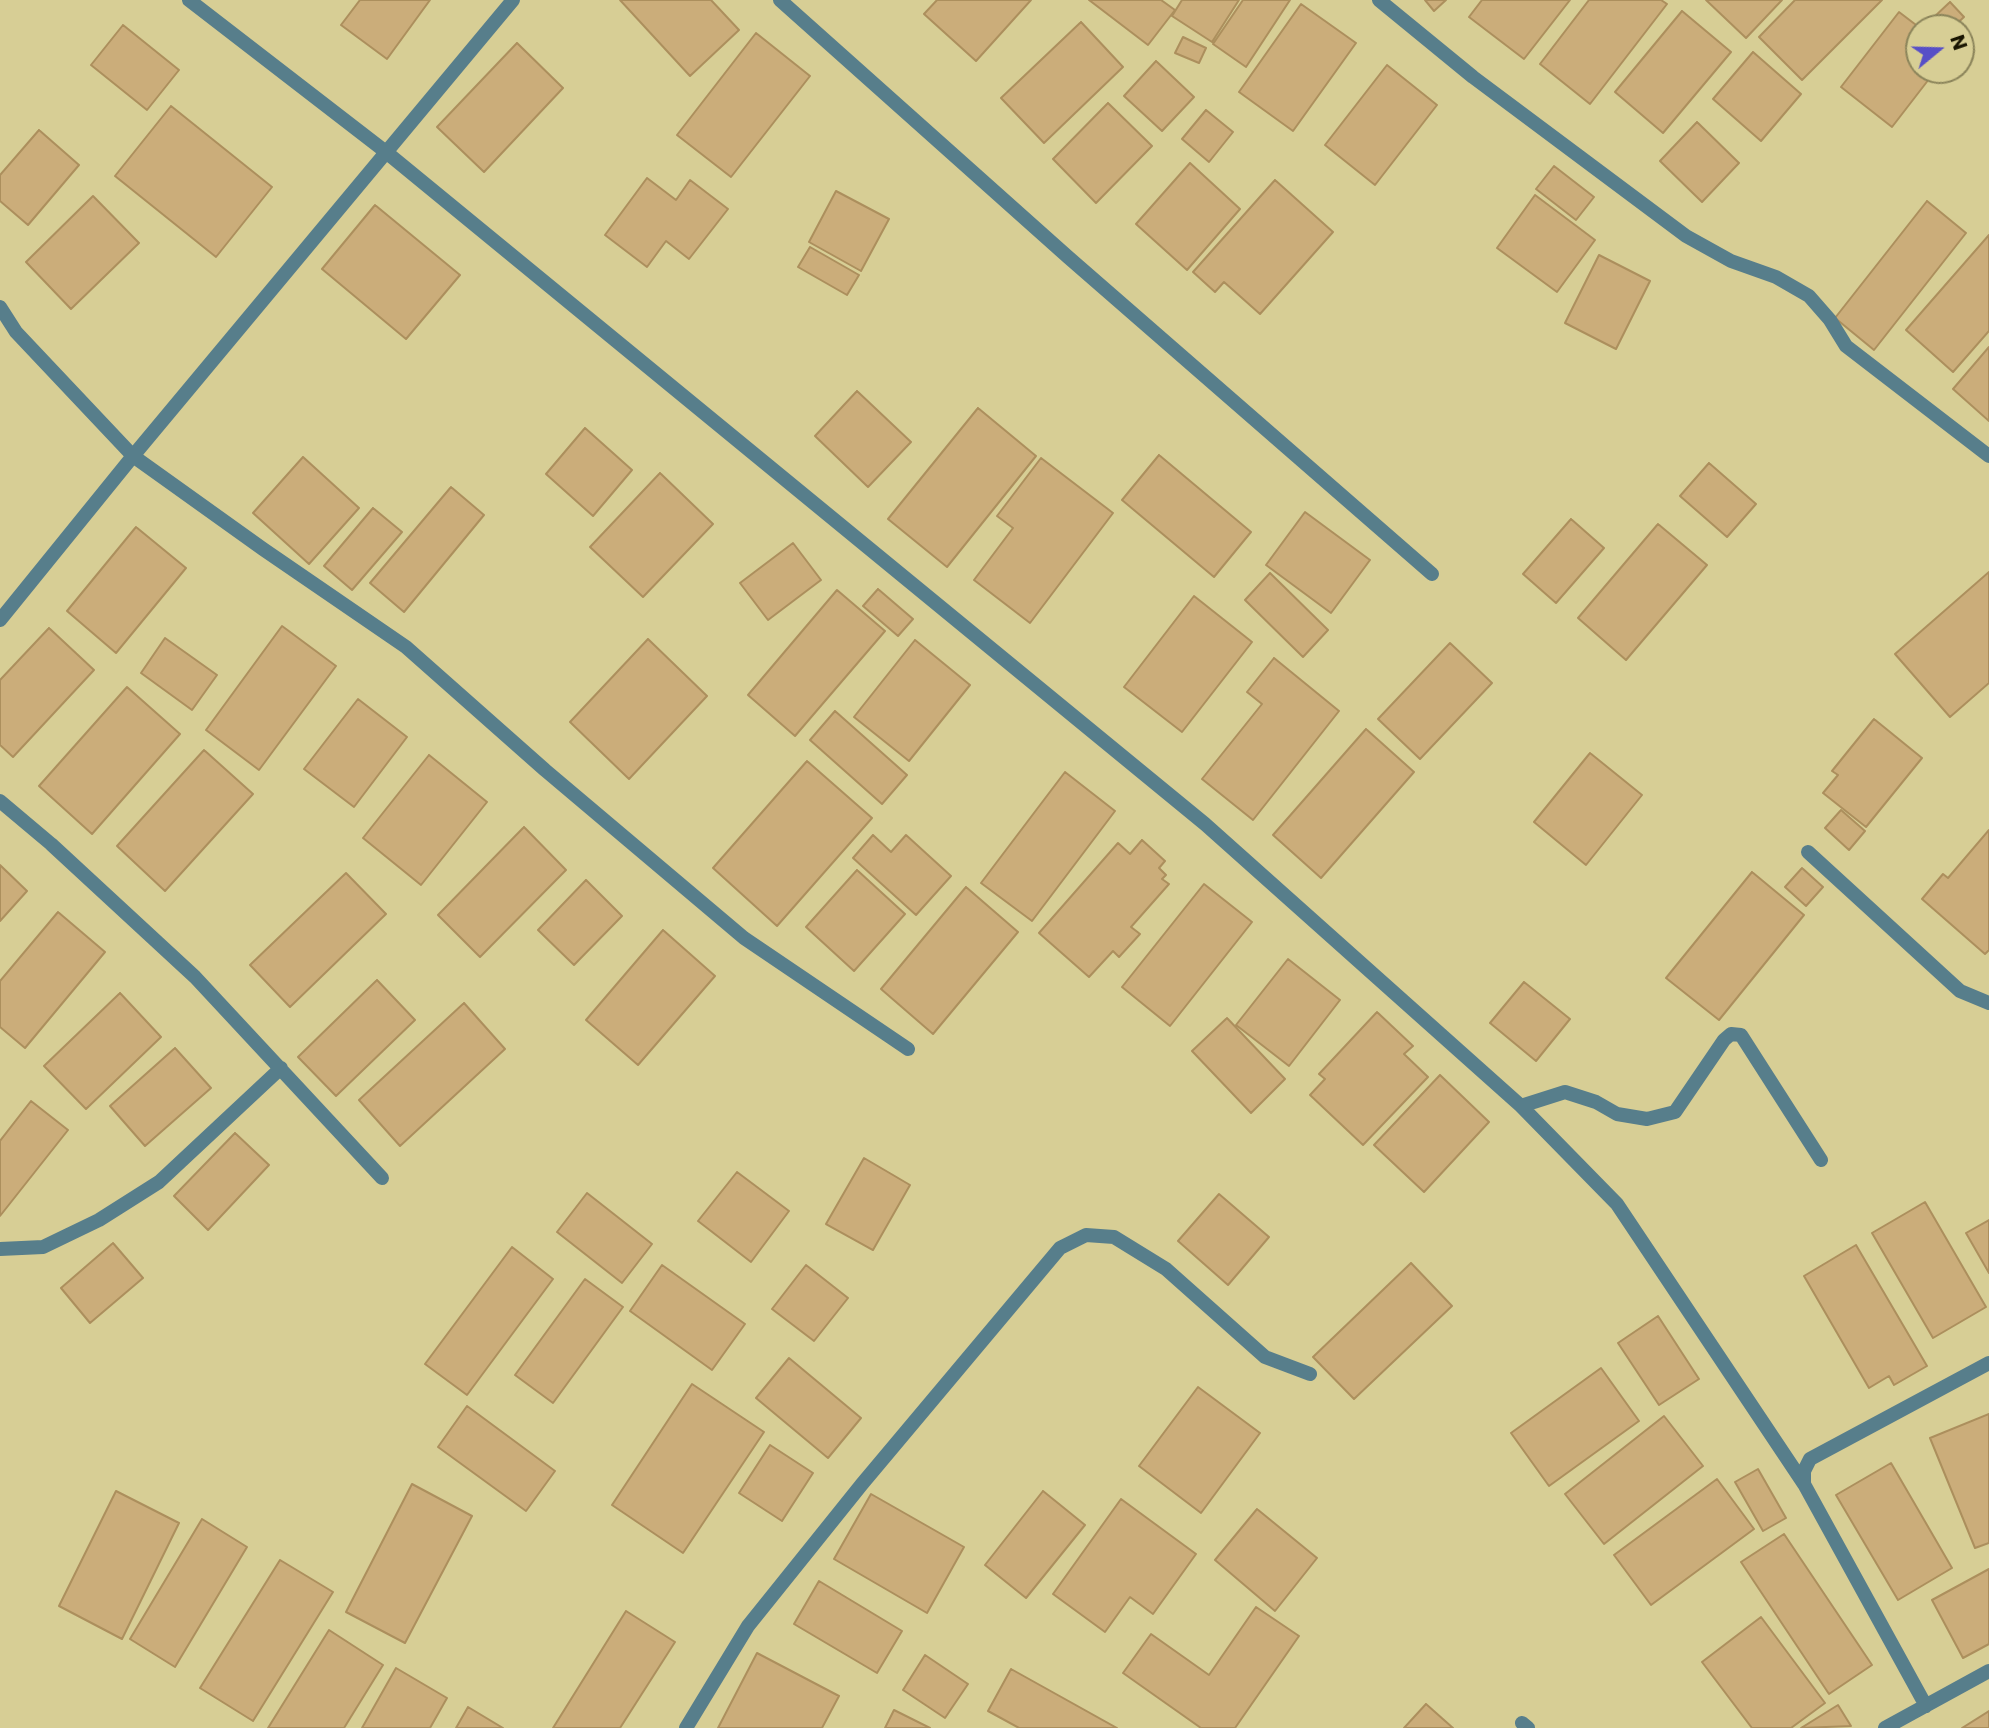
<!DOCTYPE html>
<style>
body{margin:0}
#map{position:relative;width:1989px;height:1728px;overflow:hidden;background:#d7ce95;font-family:Poppins,sans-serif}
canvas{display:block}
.north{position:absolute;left:1905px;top:14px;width:70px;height:70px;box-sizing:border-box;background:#d7ce95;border:2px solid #8b845a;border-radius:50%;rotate:71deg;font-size:19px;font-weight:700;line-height:28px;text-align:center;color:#191501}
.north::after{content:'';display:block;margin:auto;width:24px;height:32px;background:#574fc7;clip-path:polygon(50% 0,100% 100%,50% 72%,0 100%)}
</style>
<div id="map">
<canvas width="1989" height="1728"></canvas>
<div class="north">N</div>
</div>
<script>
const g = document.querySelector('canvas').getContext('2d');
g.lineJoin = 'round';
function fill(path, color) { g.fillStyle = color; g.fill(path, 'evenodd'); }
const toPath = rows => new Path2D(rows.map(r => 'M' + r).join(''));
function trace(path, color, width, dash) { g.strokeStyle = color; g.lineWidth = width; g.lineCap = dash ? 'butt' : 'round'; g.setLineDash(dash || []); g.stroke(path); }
const building = toPath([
 [360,0,430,0,387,59,341,25,360,0],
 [620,0,711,0,739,30,690,76,620,0],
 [937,0,1031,0,976,61,924,14,937,0],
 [1089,0,1161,0,1175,10,1148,45,1089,0],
 [1182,0,1239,0,1212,42,1172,16,1182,0],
 [1243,0,1290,0,1246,67,1213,44,1243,0],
 [1425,0,1446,0,1434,11,1425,0],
 [1482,0,1570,0,1524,59,1469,17,1482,0],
 [1589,0,1661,0,1667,4,1590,104,1540,64,1589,0],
 [1706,0,1782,0,1746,38,1706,0],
 [1795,0,1882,0,1802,80,1759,37,1795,0],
 [1950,2,1964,17,1952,28,1942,28,1933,18,1950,2],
 [1301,4,1356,43,1293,131,1239,92,1301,4],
 [1682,11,1731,52,1663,133,1615,92,1682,11],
 [1899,12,1920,28,1919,70,1936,70,1892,127,1841,87,1899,12],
 [1081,22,1123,67,1044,143,1001,98,1081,22],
 [123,25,179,70,147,110,91,65,123,25],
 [756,33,810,76,731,177,677,135,756,33],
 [1183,37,1206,48,1199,63,1175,53,1183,37],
 [517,43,563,88,484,172,437,127,517,43],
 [1753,52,1801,94,1761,141,1713,99,1753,52],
 [1156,61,1194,97,1162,131,1124,96,1156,61],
 [1387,65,1437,105,1375,185,1325,145,1387,65],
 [1108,103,1152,146,1096,203,1053,159,1108,103],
 [171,106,272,187,216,257,115,176,171,106],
 [1206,110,1233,132,1209,162,1182,139,1206,110],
 [1697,122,1739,163,1702,202,1660,161,1697,122],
 [39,130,79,165,28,225,0,201,0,175,39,130],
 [1190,163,1240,209,1187,270,1136,224,1190,163],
 [1554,166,1594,197,1576,220,1536,189,1554,166],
 [647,178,676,200,690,180,728,209,689,259,666,241,647,267,605,235,647,178],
 [1275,180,1333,232,1260,314,1224,282,1215,292,1193,272,1275,180],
 [836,191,889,219,861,271,809,242,836,191],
 [1535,195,1595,240,1557,292,1497,248,1535,195],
 [93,196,139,243,71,309,26,262,93,196],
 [1927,201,1966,233,1874,350,1835,318,1927,201],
 [375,205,460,275,406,339,322,269,375,205],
 [1989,235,1989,331,1953,372,1906,330,1989,235],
 [810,247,859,275,847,295,798,267,810,247],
 [1599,255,1650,281,1616,349,1565,323,1599,255],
 [1989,347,1989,421,1953,389,1989,347],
 [857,391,911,442,868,487,815,436,857,391],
 [978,408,1036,456,947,567,888,519,978,408],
 [585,428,632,470,593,516,546,474,585,428],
 [1159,455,1251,532,1214,577,1122,500,1159,455],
 [303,457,359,508,309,564,253,513,303,457],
 [1041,458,1113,513,1030,623,974,580,1013,528,997,516,1041,458],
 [1709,463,1756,504,1727,537,1680,496,1709,463],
 [660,473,713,524,643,597,590,547,660,473],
 [451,487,484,515,404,612,370,583,451,487],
 [373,508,402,532,352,590,324,566,373,508],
 [1305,512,1370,560,1331,613,1266,565,1305,512],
 [1571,519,1604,548,1556,603,1523,574,1571,519],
 [1658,524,1707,565,1626,660,1578,618,1658,524],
 [136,527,186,568,116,653,67,611,136,527],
 [793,543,821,580,768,620,740,583,793,543],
 [1989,572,1989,683,1950,717,1895,654,1989,572],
 [1270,573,1328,630,1303,657,1245,600,1270,573],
 [878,589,913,619,898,636,863,606,878,589],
 [837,590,885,631,795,736,748,695,837,590],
 [1194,596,1252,642,1182,732,1124,687,1194,596],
 [282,626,336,666,259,770,206,730,282,626],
 [49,628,94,670,13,757,0,745,0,680,49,628],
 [165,638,217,675,192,710,141,673,165,638],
 [648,639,707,696,629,779,570,722,648,639],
 [915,640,970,685,909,761,854,717,915,640],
 [1450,643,1492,683,1420,759,1378,719,1450,643],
 [1274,658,1339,711,1253,820,1202,779,1262,704,1247,692,1274,658],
 [127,687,180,734,92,834,39,786,127,687],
 [358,699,407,737,354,807,304,769,358,699],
 [835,711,907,775,882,804,810,740,835,711],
 [1874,719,1922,758,1866,827,1823,793,1838,775,1832,771,1874,719],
 [1366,729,1414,772,1321,878,1273,835,1366,729],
 [204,750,253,794,165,891,117,846,204,750],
 [1590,753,1642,795,1586,865,1534,822,1590,753],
 [429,755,487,802,421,885,363,838,429,755],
 [807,761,872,818,777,926,713,868,807,761],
 [1065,772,1115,811,1032,921,981,883,1065,772],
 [1841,810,1865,831,1849,850,1825,828,1841,810],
 [524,827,566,870,480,957,438,915,524,827],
 [1989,830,1989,950,1985,954,1922,899,1943,874,1948,878,1989,830],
 [873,835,891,852,906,835,951,876,916,915,853,858,873,835],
 [1142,840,1165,861,1159,868,1166,875,1162,879,1169,884,1131,927,1140,934,1119,957,1113,951,1089,977,1039,933,1118,843,1130,854,1142,840],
 [0,865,27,891,0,921,0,865],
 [1802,868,1823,887,1806,906,1785,887,1802,868],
 [857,870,905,914,854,971,806,927,857,870],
 [1752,872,1804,915,1719,1020,1666,978,1752,872],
 [346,873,386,914,290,1007,250,965,346,873],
 [586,880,622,916,574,965,538,930,586,880],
 [1204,884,1252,922,1170,1026,1122,987,1204,884],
 [966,887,1018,932,933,1034,881,989,966,887],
 [58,912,105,952,25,1048,0,1027,0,981,58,912],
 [663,930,715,976,638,1065,586,1020,663,930],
 [1288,959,1340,1000,1289,1066,1236,1025,1288,959],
 [377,980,415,1020,336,1096,298,1057,377,980],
 [1524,982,1570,1019,1536,1061,1490,1023,1524,982],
 [120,993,161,1037,86,1109,44,1066,120,993],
 [464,1003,505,1049,400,1146,359,1100,464,1003],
 [1377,1012,1413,1046,1404,1054,1428,1077,1363,1145,1310,1095,1325,1079,1319,1074,1377,1012],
 [1227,1018,1285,1079,1251,1113,1192,1051,1227,1018],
 [175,1048,211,1088,145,1146,110,1106,175,1048],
 [1440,1075,1489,1122,1424,1192,1374,1145,1440,1075],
 [31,1101,68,1130,0,1216,0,1141,31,1101],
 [235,1133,269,1165,208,1230,174,1196,235,1133],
 [864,1158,910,1185,873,1250,826,1224,864,1158],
 [737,1172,789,1211,751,1262,698,1221,737,1172],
 [587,1193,652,1244,622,1283,557,1232,587,1193],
 [1219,1194,1269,1237,1228,1285,1178,1241,1219,1194],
 [1925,1202,1986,1307,1933,1338,1872,1233,1925,1202],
 [1989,1220,1989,1273,1966,1233,1989,1220],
 [113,1243,143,1278,90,1323,61,1288,113,1243],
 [1856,1245,1927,1366,1894,1385,1889,1376,1869,1388,1804,1276,1856,1245],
 [512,1247,553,1279,467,1395,425,1364,512,1247],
 [1411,1263,1452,1306,1354,1399,1313,1357,1411,1263],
 [662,1265,745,1324,712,1370,630,1311,662,1265],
 [806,1265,848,1298,814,1341,772,1309,806,1265],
 [585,1279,623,1307,553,1403,515,1375,585,1279],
 [1658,1316,1699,1379,1659,1405,1618,1343,1658,1316],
 [789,1358,861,1418,828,1458,756,1398,789,1358],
 [1601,1368,1639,1421,1549,1486,1511,1433,1601,1368],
 [692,1384,764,1432,683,1553,612,1505,692,1384],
 [1198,1387,1260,1433,1201,1513,1139,1466,1198,1387],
 [467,1406,555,1471,526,1511,438,1447,467,1406],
 [1989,1414,1989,1543,1975,1548,1930,1438,1989,1414],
 [1664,1416,1703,1466,1604,1544,1565,1494,1664,1416],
 [770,1445,813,1473,782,1521,739,1493,770,1445],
 [1891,1463,1952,1568,1898,1600,1836,1495,1891,1463],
 [1758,1469,1786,1518,1763,1531,1735,1482,1758,1469],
 [1717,1479,1754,1529,1651,1605,1614,1555,1717,1479],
 [412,1484,472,1516,405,1643,346,1612,412,1484],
 [116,1491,179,1523,122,1639,59,1606,116,1491],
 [1043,1491,1085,1525,1026,1598,985,1565,1043,1491],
 [871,1494,964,1547,927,1613,834,1559,871,1494],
 [1121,1499,1196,1554,1153,1614,1130,1597,1105,1632,1053,1594,1121,1499],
 [1257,1509,1317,1558,1275,1611,1215,1560,1257,1509],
 [202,1519,247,1547,175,1667,130,1639,202,1519],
 [1784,1534,1872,1665,1829,1694,1741,1562,1784,1534],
 [280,1560,333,1592,253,1721,200,1688,280,1560],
 [1989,1569,1989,1644,1963,1658,1932,1600,1989,1569],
 [819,1581,902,1631,877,1673,794,1624,819,1581],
 [1256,1607,1299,1636,1235,1728,1201,1728,1123,1673,1151,1634,1209,1675,1256,1607],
 [626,1611,675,1642,620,1728,553,1728,626,1611],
 [1761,1617,1825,1703,1791,1728,1752,1728,1702,1662,1761,1617],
 [329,1630,383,1665,344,1728,268,1728,329,1630],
 [757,1653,839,1696,822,1728,718,1728,757,1653],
 [925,1655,968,1684,945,1718,903,1690,925,1655],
 [396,1668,447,1698,430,1728,362,1728,396,1668],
 [1011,1669,1117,1728,1019,1728,988,1711,1011,1669],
 [1426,1704,1453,1728,1404,1728,1426,1704],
 [1838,1705,1851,1726,1801,1728,1838,1705],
 [468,1707,503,1728,456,1728,468,1707],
 [894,1710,930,1728,885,1728,894,1710],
 [1989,1711,1989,1728,1962,1728,1989,1711]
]);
const minor = toPath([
 [189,0,386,152,1205,824,1521,1106,1565,1092,1596,1102,1617,1114,1647,1119,1675,1112,1724,1040,1731,1034,1741,1035,1821,1160],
 [780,0,1068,257,1432,574],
 [1379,0,1473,77,1686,236,1731,261,1776,277,1809,296,1830,320,1846,346,1989,456],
 [0,307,16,332,133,456,263,549,406,647,545,770,744,938,908,1049],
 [0,620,133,456,513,0],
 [0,801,51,844,195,977,382,1178],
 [1808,852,1960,991,1989,1003],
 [1521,1106,1617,1204,1804,1484],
 [0,1249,43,1247,99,1220,159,1182,281,1068],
 [1926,1706,1804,1484,1804,1471,1810,1459,1989,1363],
 [1522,1723,1528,1728],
 [686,1728,748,1626,862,1484,1060,1248,1086,1235,1114,1237,1166,1269,1265,1357,1310,1374],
 [1885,1728,1989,1671]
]);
fill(building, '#cbad7a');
trace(building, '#ac8f5d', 2);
trace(minor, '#577e8b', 14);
</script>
